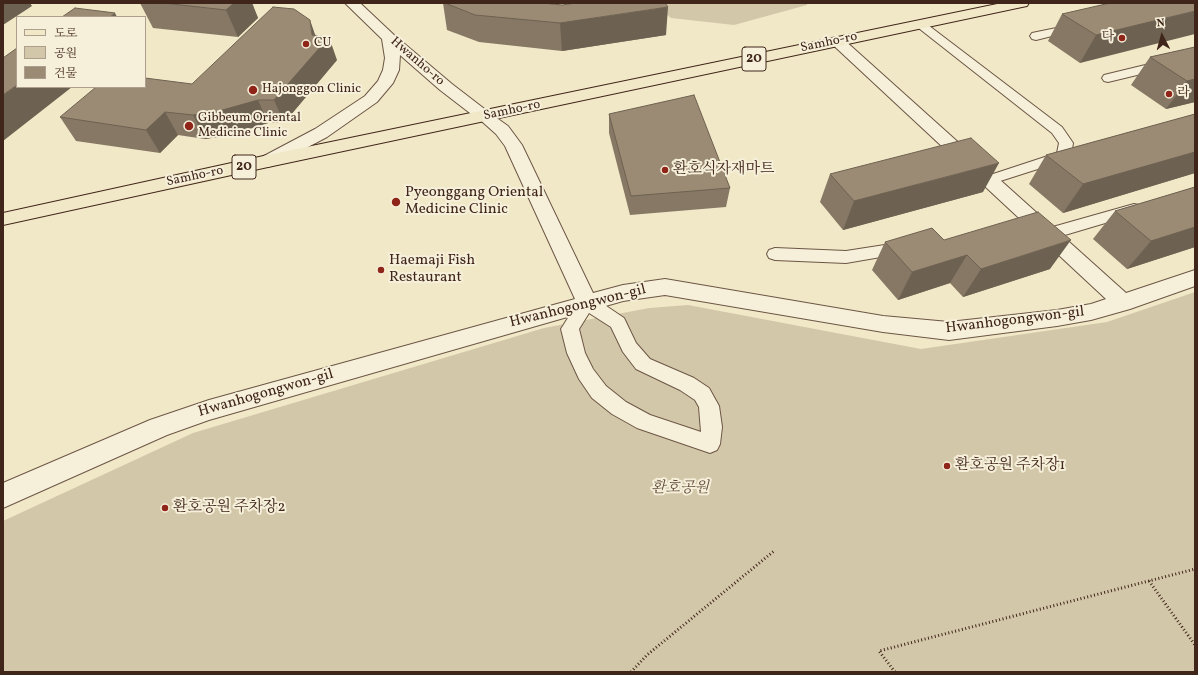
<!DOCTYPE html>
<meta charset="utf-8">
<style>
body{margin:0}
#map{position:relative;width:1198px;height:675px;overflow:hidden;background:#f1e8c7;font-family:Vollkorn,"Noto Serif KR",serif}
canvas{display:block}
.frame{position:absolute;inset:0;border:4px solid #40261a;pointer-events:none}
.legend{position:absolute;left:16px;top:16px;width:130px;height:72px;box-sizing:border-box;background:#f6f0db;border:1px solid #ad9f8e;margin:0;padding:5px 7px;list-style:none;font-size:12px;color:#40261a}
.legend li{display:flex;align-items:center;gap:8px;height:20px}
.legend b{width:20px;border:1px solid #ad9f8e}
.north{position:absolute;left:1142px;top:16px;width:40px;height:40px;-webkit-text-stroke:3px #f6f0db;paint-order:stroke;rotate:354deg;font-size:11px;font-weight:700;line-height:16px;text-align:center;color:#40261a}
.north::after{content:'';display:block;margin:auto;width:14px;height:18px;background:#40261a;clip-path:polygon(50% 0,100% 100%,50% 72%,0 100%)}
</style>
<div id="map">
<canvas width="1198" height="675"></canvas>
<div class="frame"></div>
<ul class="legend">
<li><b style="height:5px;background:#f1e8c7"></b>도로</li>
<li><b style="height:11px;background:#d3c7aa"></b>공원</li>
<li><b style="height:11px;background:#9c8b74"></b>건물</li>
</ul>
<div class="north">N</div>
</div>
<script>
const g = document.querySelector('canvas').getContext('2d');
g.lineJoin = 'round';
function fill(path, color) { g.fillStyle = color; g.fill(path, 'evenodd'); }
const toPath = rows => new Path2D(rows.map(r => 'M' + r).join(''));
function trace(path, color, width, dash) { g.strokeStyle = color; g.lineWidth = width; g.lineCap = dash ? 'butt' : 'round'; g.setLineDash(dash || []); g.stroke(path); }
function write(font, color, halo, rows, align = 'center') {
  g.font = font + ' Vollkorn,"Noto Serif KR",serif'; g.lineWidth = 4; g.setLineDash([]); g.textBaseline = 'middle'; g.strokeStyle = halo; g.fillStyle = color; for (const [text, x, y, turn = 0] of rows) {
    g.save(); g.translate(x, y); g.rotate((+turn || 0) * Math.PI / 180); g.textAlign = isNaN(turn) ? turn : align; if (halo) g.strokeText(text, 0, 0); g.fillText(text, 0, 0); g.restore();
  }
}
const green = toPath([
 [653,3,807,3,807,5,734,25,671,18],
 [1195,292,1195,672,3,672,3,521,193,433,544,328,649,308,688,305,921,349,1107,322]
]);
const path = toPath([
 [1149,581,1195,645],
 [631,672,647,655,774,551],
 [895,672,879,651,1195,569]
]);
const service = toPath([
 [920,21,924,22,1062,127,1073,143,1071,156,1069,159,994,183,989,185,984,183,982,180,984,177,1057,153,1059,143,1052,133,916,26,914,24,916,22,920,21],
 [1076,24,1080,25,1082,27,1080,29,1036,40,1032,39,1030,36,1032,33,1076,24],
 [1195,53,1195,61,1108,82,1104,81,1102,78,1104,75,1195,53],
 [1134,204,1139,205,1142,209,1139,213,1048,240,1042,238,1040,234,1042,230,1134,204],
 [904,242,910,244,912,248,910,252,846,263,775,260,769,258,767,254,769,250,775,248,846,251,904,242],
 [587,295,593,297,624,318,636,343,650,359,694,378,709,388,719,406,722,427,720,444,717,450,710,453,637,428,612,414,592,398,579,379,567,353,561,329,581,297,587,295],
 [589,313,611,327,623,352,636,369,680,390,695,400,699,407,701,432,650,415,626,402,606,386,593,369,585,353,579,329,589,313]
]);
const minor = toPath([
 [837,37,842,38,1126,293,1195,270,1195,286,1130,309,1091,320,1057,326,949,340,883,332,665,295,623,301,209,420,167,435,3,508,3,483,150,420,209,400,575,299,505,146,496,134,477,117,479,114,485,112,491,114,508,126,522,145,593,293,623,285,665,279,883,316,949,322,1057,310,1091,304,1106,299,832,44,830,41,832,38,837,37]
]);
const tertiary = toPath([
 [345,3,360,3,394,35,452,84,491,114,493,117,491,120,485,122,479,120,440,90,400,55,399,70,393,83,377,102,327,137,274,165,268,167,262,165,259,161,262,157,315,129,365,96,378,81,383,70,385,58,382,39,345,3]
]);
const primary = toPath([
 [1002,3,1029,3,1027,6,1022,7,268,167,3,225,3,213,268,155,1002,3]
]);
const wall = toPath([
 [140,3,252,3,258,18,238,37,153,28],
 [443,3,543,3,666,35,562,51,479,42,447,30],
 [1195,3,1080,63,1048,41,1062,14],
 [1195,47,1195,102,1166,109,1131,85,1150,57],
 [337,60,284,123,268,123,230,135,205,139,178,135,160,153,76,141,60,117,192,84],
 [609,114,730,188,726,207,630,215,609,133],
 [1195,114,1195,173,1063,213,1029,184,1046,155],
 [830,174,983,192,843,230,820,202],
 [1195,187,1195,247,1127,269,1093,239,1115,211],
 [944,240,1050,269,963,297,950,283,898,300,872,270,885,242]
]);
const shadedWall = toPath([
 [3,3,30,3,32,6,3,25],
 [234,3,252,3,258,18,238,37,226,10],
 [668,7,666,35,562,51,560,23],
 [1195,11,1195,34,1080,63,1096,35],
 [115,13,117,17,110,17],
 [310,20,318,43,329,37,337,60,284,123,274,100,312,35],
 [1195,79,1195,102,1166,109,1187,81],
 [17,85,17,87,72,87,3,141,3,95],
 [258,100,268,123,230,135,205,139,193,115],
 [165,112,178,135,160,153,146,130],
 [1195,152,1195,173,1063,213,1083,184],
 [999,163,983,192,843,230,854,201],
 [1195,227,1195,247,1127,269,1151,241],
 [1071,240,1050,269,963,297,981,269],
 [967,255,950,283,898,300,912,272]
]);
const building = toPath([
 [163,3,234,3,226,10,163,3],
 [445,3,543,3,562,5,576,3,665,3,668,7,560,23,475,15,445,3],
 [1110,3,1195,3,1195,11,1096,35,1062,14,1110,3],
 [273,7,294,9,310,20,312,35,329,37,274,100,258,100,219,111,193,115,165,112,146,130,60,117,96,87,145,87,145,78,192,84,273,7],
 [75,8,115,13,110,17,62,17,75,8],
 [1195,47,1195,79,1187,81,1150,57,1195,47],
 [17,48,17,85,3,95,3,58,17,48],
 [694,95,730,188,631,196,609,114,694,95],
 [1195,114,1195,152,1083,184,1046,155,1195,114],
 [971,138,999,163,854,201,830,174,971,138],
 [1195,187,1195,227,1151,241,1115,211,1195,187],
 [1038,212,1071,240,981,269,967,255,912,272,885,242,932,228,944,240,1038,212]
]);
const markers = [
 [1122,38,4,"#8f2418"],
 [306,44,4,"#8f2418"],
 [253,90,5,"#8f2418"],
 [1169,94,4,"#8f2418"],
 [189,126,5,"#8f2418"],
 [665,170,4,"#8f2418"],
 [396,202,5,"#8f2418"],
 [381,270,4,"#8f2418"],
 [947,466,4,"#8f2418"],
 [165,508,4,"#8f2418"]
];
const farPoinames = [
 ["다",1114,38,"right"],
 ["CU",314,44],
 ["Hajonggon Clinic",262,90],
 ["라",1177,94],
 ["Gibbeum Oriental",198,119],
 ["Medicine Clinic",198,134]
];
const farStreetnames = [
 ["Samho-ro",829,43,-12],
 ["Hwanho-ro",417,62,41],
 ["Samho-ro",512,111,-12],
 ["Samho-ro",195,177,-12]
];
const shields = [
 [754,59,24],
 [244,167,24]
];
const shieldNames = [
 ["20",754,59],
 ["20",244,167]
];
const poiNames = [
 ["환호식자재마트",673,170],
 ["Pyeonggang Oriental",405,193],
 ["Medicine Clinic",405,210],
 ["Haemaji Fish",389,261],
 ["Restaurant",389,278],
 ["환호공원 주차장1",955,466],
 ["환호공원 주차장2",173,508]
];
const streetNames = [
 ["Hwanhogongwon-gil",578,307,-14],
 ["Hwanhogongwon-gil",1015,321,-7],
 ["Hwanhogongwon-gil",266,394,-16]
];
const parkNames = [
 ["환호공원",680,489]
];
fill(green, '#d3c7aa');
trace(service, '#6c5645', 2);
trace(minor, '#6c5645', 2);
trace(tertiary, '#6c5645', 2);
trace(primary, '#40261a', 2);
trace(path, '#40261a', 3, [1, 2.5]);
fill(service, '#f6f0db');
fill(minor, '#f6f0db');
fill(tertiary, '#f6f0db');
fill(primary, '#f1e8c7');
fill(wall, '#867864');
fill(shadedWall, '#6d6151');
fill(building, '#9c8b74');
trace(building, '#6d6151', 1);
for (const [x, y, r, color] of markers) { const dot = new Path2D(); dot.arc(x, y, r, 0, 2 * Math.PI); g.fillStyle = color; g.fill(dot); trace(dot, '#f6f0db', 1.5); }
write('13px', '#40261a', '#f6f0db', farPoinames, 'left');
write('13px', '#40261a', '#f6f0db', farStreetnames);
for (const [x, y, w] of shields) { const box = new Path2D(); box.roundRect(x - w / 2, y - 12, w, 24, 3); g.fillStyle = '#f6f0db'; g.fill(box); trace(box, '#40261a', 1); }
write('bold 14px', '#40261a', null, shieldNames);
write('15px', '#40261a', '#f6f0db', poiNames, 'left');
write('15px', '#40261a', '#f6f0db', streetNames);
write('italic 15px', '#654e3e', '#f6f0db', parkNames);
</script>
